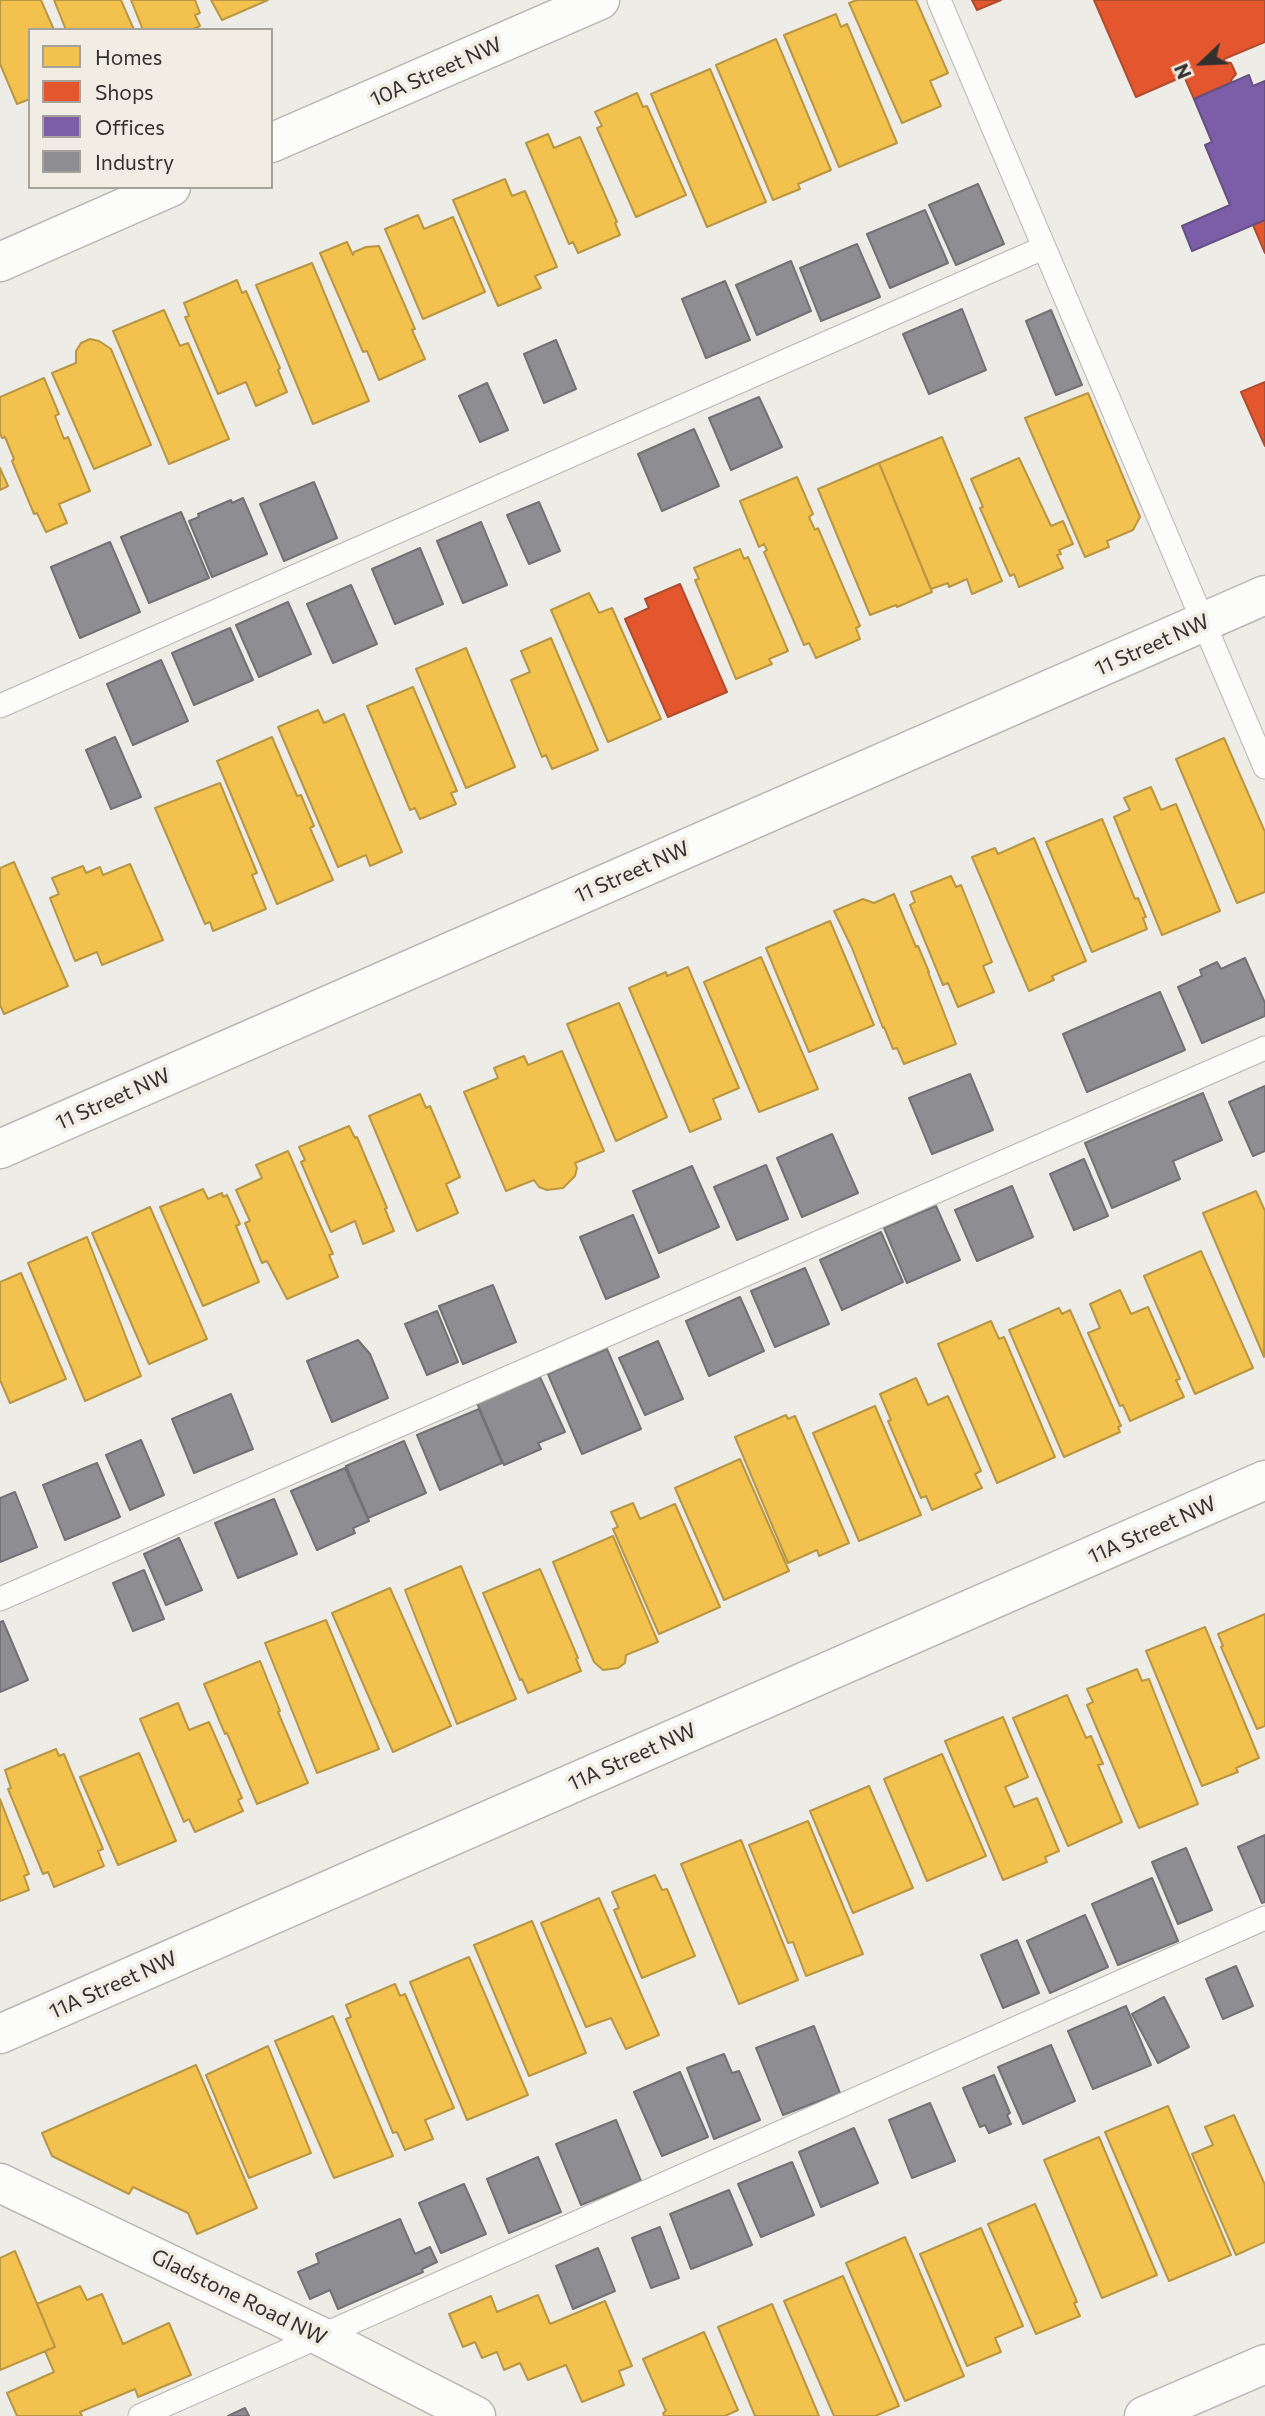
<!DOCTYPE html>
<style>
body{margin:0}
#map{position:relative;width:1265px;height:2416px;overflow:hidden;background:#eeece7;font-family:Commissioner,sans-serif}
canvas{display:block}
.legend{position:absolute;left:28px;top:28px;width:245px;height:161px;box-sizing:border-box;background:#f1ede4;border:2px solid #a5a29b;margin:0;padding:9px 12px;list-style:none;font-size:21px;color:#33312e}
.legend li{display:flex;align-items:center;gap:14px;height:35px}
.legend b{width:35px;border:2px solid #a5a29b}
.north{position:absolute;left:1167px;top:28px;width:70px;height:70px;-webkit-text-stroke:5px #f1ede4;paint-order:stroke;rotate:247deg;font-size:19px;font-weight:700;line-height:28px;text-align:center;color:#33312e}
.north::after{content:'';display:block;margin:auto;width:24px;height:32px;background:#33312e;clip-path:polygon(50% 0,100% 100%,50% 72%,0 100%)}
</style>
<div id="map">
<canvas width="1265" height="2416"></canvas>
<ul class="legend">
<li><b style="height:19px;background:#f2c14e"></b>Homes</li>
<li><b style="height:19px;background:#e4572e"></b>Shops</li>
<li><b style="height:19px;background:#7b5ea7"></b>Offices</li>
<li><b style="height:19px;background:#8d8d92"></b>Industry</li>
</ul>
<div class="north">N</div>
</div>
<script>
const g = document.querySelector('canvas').getContext('2d');
g.lineJoin = 'round';
function fill(path, color) { g.fillStyle = color; g.fill(path, 'evenodd'); }
const toPath = rows => new Path2D(rows.map(r => 'M' + r).join(''));
function trace(path, color, width, dash) { g.strokeStyle = color; g.lineWidth = width; g.lineCap = dash ? 'butt' : 'round'; g.setLineDash(dash || []); g.stroke(path); }
function write(font, color, halo, rows, align = 'center') {
  g.font = font + ' Commissioner,sans-serif'; g.lineWidth = 7; g.setLineDash([]); g.textBaseline = 'middle'; g.strokeStyle = halo; g.fillStyle = color; for (const [text, x, y, turn = 0] of rows) {
    g.save(); g.translate(x, y); g.rotate((+turn || 0) * Math.PI / 180); g.textAlign = isNaN(turn) ? turn : align; if (halo) g.strokeText(text, 0, 0); g.fillText(text, 0, 0); g.restore();
  }
}
const homes = toPath([
 [0,0,41,0,54,30,30,30,30,99,17,104,0,64,0,0],
 [54,0,121,0,134,30,66,30,54,0],
 [131,0,195,0,200,13,195,15,200,26,191,30,143,30,131,0],
 [211,0,268,0,222,20,211,0],
 [857,0,916,0,948,73,930,81,941,106,902,123,849,3,857,0],
 [836,14,841,27,847,24,897,143,839,167,784,35,836,14],
 [776,39,831,170,798,184,800,189,773,200,716,65,776,39],
 [710,69,766,202,707,227,651,94,710,69],
 [637,93,643,107,647,106,686,195,636,217,597,128,602,126,595,112,637,93],
 [548,134,554,148,580,137,617,222,615,223,620,235,578,253,573,242,569,244,526,143,548,134],
 [505,179,512,196,525,191,557,267,535,276,541,288,498,306,453,200,505,179],
 [418,215,424,229,453,217,485,292,423,319,385,229,418,215],
 [347,242,353,255,354,252,366,247,379,246,415,329,412,330,425,359,379,380,367,351,363,352,320,253,347,242],
 [312,263,369,401,313,424,256,285,312,263],
 [237,280,242,293,246,291,280,368,278,370,287,392,256,406,246,382,218,394,185,317,189,316,184,303,237,280],
 [164,310,180,346,188,343,229,439,169,464,113,331,164,310],
 [90,339,99,341,111,349,151,445,94,469,52,373,76,363,76,351,81,343,90,339],
 [44,378,59,414,55,416,64,439,68,437,90,491,59,504,67,523,46,532,37,513,34,514,12,461,14,459,5,437,2,438,0,433,0,397,44,378],
 [1088,393,1140,517,1133,530,1107,541,1109,547,1085,557,1025,418,1088,393],
 [942,437,1002,581,972,594,967,579,949,587,948,583,931,589,879,463,942,437],
 [1019,458,1051,526,1063,521,1073,544,1059,550,1061,554,1057,555,1063,568,1019,587,1014,574,1010,576,980,508,983,507,971,479,1019,458],
 [879,463,932,592,897,607,896,605,870,615,818,489,879,463],
 [0,468,8,486,0,490,0,468],
 [797,477,813,514,809,517,815,530,818,528,860,626,856,628,860,639,816,658,809,643,804,645,764,552,767,550,764,544,759,547,740,501,797,477],
 [740,549,744,559,748,557,788,651,769,659,772,664,736,679,695,580,699,579,694,568,740,549],
 [589,593,599,613,612,608,661,719,608,742,551,610,589,593],
 [551,638,598,750,552,769,546,755,542,757,511,680,530,672,521,651,551,638],
 [466,648,515,767,466,788,416,669,466,648],
 [413,687,457,791,451,793,456,804,420,819,415,808,410,810,367,706,413,687],
 [318,710,324,723,344,714,402,852,370,866,366,855,338,867,278,727,318,710],
 [272,737,297,796,301,795,314,826,310,828,333,880,277,904,217,761,272,737],
 [1224,738,1265,832,1265,892,1237,903,1176,759,1224,738],
 [220,783,257,873,252,875,266,909,213,931,210,922,205,924,155,808,220,783],
 [1151,787,1161,810,1176,804,1220,911,1162,935,1114,817,1130,810,1124,798,1151,787],
 [1102,819,1135,899,1138,898,1146,917,1143,918,1147,929,1092,952,1046,842,1102,819],
 [1034,838,1086,961,1052,976,1054,980,1029,991,972,857,995,848,998,854,1034,838],
 [14,862,68,986,4,1014,0,1005,0,868,14,862],
 [130,864,163,940,102,965,97,952,75,961,50,898,59,894,52,878,83,866,86,873,100,867,103,875,130,864],
 [951,876,956,887,961,885,992,962,983,966,994,992,958,1007,948,983,943,985,910,905,915,902,911,892,951,876],
 [894,894,916,947,918,946,929,972,928,972,956,1044,904,1064,897,1048,893,1049,884,1027,883,1028,852,948,834,911,863,899,874,903,894,894],
 [830,921,874,1025,809,1052,766,948,830,921],
 [761,957,818,1089,759,1112,704,982,761,957],
 [688,967,739,1088,713,1099,721,1119,690,1132,629,988,666,972,667,976,688,967],
 [619,1003,667,1117,616,1141,567,1024,619,1003],
 [562,1051,604,1151,575,1163,577,1168,575,1176,563,1188,547,1190,539,1187,534,1180,506,1191,464,1092,498,1078,494,1068,524,1056,528,1065,562,1051],
 [420,1094,426,1108,430,1106,460,1177,446,1184,458,1213,417,1231,369,1116,420,1094],
 [349,1126,355,1138,357,1137,387,1208,385,1209,394,1231,363,1244,355,1221,331,1232,301,1162,305,1160,299,1147,349,1126],
 [288,1151,333,1254,329,1255,338,1277,287,1299,267,1261,262,1263,245,1223,250,1221,236,1190,262,1178,256,1165,288,1151],
 [203,1189,208,1199,222,1193,223,1197,227,1195,240,1224,236,1226,259,1282,203,1306,160,1207,203,1189],
 [1256,1191,1265,1211,1264,1357,1203,1213,1256,1191],
 [150,1207,207,1339,149,1364,92,1233,150,1207],
 [87,1237,141,1376,85,1401,28,1263,87,1237],
 [1201,1251,1253,1368,1195,1394,1144,1276,1201,1251],
 [21,1273,66,1379,10,1403,0,1380,0,1282,21,1273],
 [1120,1290,1131,1314,1148,1307,1180,1379,1176,1380,1184,1397,1130,1421,1123,1405,1120,1406,1088,1333,1100,1328,1090,1304,1120,1290],
 [1059,1308,1062,1314,1070,1310,1121,1426,1118,1427,1120,1432,1064,1457,1009,1330,1059,1308],
 [991,1321,999,1339,1004,1337,1055,1457,997,1483,938,1344,991,1321],
 [916,1378,928,1405,948,1396,981,1471,975,1474,982,1488,932,1510,926,1496,921,1498,888,1421,891,1420,880,1394,916,1378],
 [875,1406,921,1515,859,1541,813,1433,875,1406],
 [786,1415,788,1419,795,1416,849,1543,819,1556,817,1550,788,1563,735,1437,786,1415],
 [740,1459,789,1571,724,1600,675,1488,740,1459],
 [633,1503,640,1519,675,1504,720,1607,659,1634,613,1529,618,1527,611,1512,633,1503],
 [613,1536,658,1642,626,1655,625,1663,618,1668,603,1670,594,1662,553,1562,613,1536],
 [461,1566,516,1699,457,1724,405,1590,461,1566],
 [540,1569,578,1658,576,1659,581,1671,528,1693,522,1679,520,1680,483,1593,540,1569],
 [390,1588,451,1726,393,1752,332,1613,390,1588],
 [1265,1614,1265,1726,1257,1729,1221,1647,1223,1646,1218,1634,1265,1614],
 [326,1620,379,1749,317,1773,265,1643,326,1620],
 [1205,1627,1259,1758,1236,1768,1238,1772,1202,1786,1146,1651,1205,1627],
 [260,1661,280,1711,278,1712,308,1783,257,1804,227,1733,225,1734,204,1684,260,1661],
 [1137,1669,1142,1681,1149,1679,1198,1804,1139,1828,1087,1705,1093,1702,1087,1689,1137,1669],
 [1067,1695,1086,1738,1091,1736,1103,1764,1098,1765,1122,1822,1068,1846,1013,1718,1067,1695],
 [178,1703,189,1730,209,1722,242,1798,238,1800,243,1811,195,1832,189,1819,184,1822,140,1719,178,1703],
 [1003,1717,1028,1777,1005,1787,1014,1807,1037,1798,1059,1851,1045,1857,1047,1862,1003,1880,945,1741,1003,1717],
 [56,1749,59,1756,64,1754,103,1849,98,1851,104,1866,54,1887,48,1872,43,1874,8,1789,11,1788,5,1770,56,1749],
 [139,1753,176,1841,118,1865,80,1777,139,1753],
 [942,1754,986,1856,927,1881,884,1779,942,1754],
 [869,1786,913,1888,853,1913,810,1811,869,1786],
 [0,1799,29,1874,24,1876,29,1890,0,1901,0,1799],
 [808,1821,863,1954,806,1976,793,1942,788,1943,749,1845,808,1821],
 [741,1840,798,1980,739,2004,681,1864,741,1840],
 [655,1875,662,1890,667,1889,695,1956,642,1978,614,1910,619,1908,612,1892,655,1875],
 [599,1898,659,2035,626,2049,611,2018,586,2027,541,1923,599,1898],
 [532,1921,586,2053,529,2076,474,1945,532,1921],
 [469,1957,528,2095,467,2120,410,1982,469,1957],
 [395,1984,400,1996,405,1994,454,2108,425,2120,433,2139,405,2150,397,2132,393,2133,346,2019,351,2017,346,2005,395,1984],
 [333,2016,393,2156,334,2178,275,2041,333,2016],
 [268,2046,311,2153,249,2178,206,2075,268,2046],
 [196,2065,257,2208,197,2234,188,2213,133,2187,129,2194,52,2156,42,2133,196,2065],
 [1168,2106,1231,2255,1169,2281,1105,2132,1168,2106],
 [1234,2115,1265,2185,1265,2242,1236,2255,1192,2154,1213,2145,1205,2127,1234,2115],
 [1099,2137,1157,2275,1102,2298,1044,2160,1099,2137],
 [1035,2204,1077,2302,1074,2303,1080,2316,1036,2334,988,2224,1035,2204],
 [981,2228,1023,2326,995,2338,1001,2352,967,2366,920,2254,981,2228],
 [905,2237,964,2376,905,2401,846,2263,905,2237],
 [15,2251,55,2347,0,2370,0,2258,15,2251],
 [843,2276,899,2406,875,2416,834,2416,784,2301,843,2276],
 [80,2286,87,2300,102,2294,123,2344,169,2323,191,2375,138,2397,135,2389,80,2412,82,2416,17,2416,7,2393,54,2372,45,2351,55,2347,37,2304,80,2286],
 [538,2295,550,2324,605,2301,632,2366,619,2371,624,2385,582,2402,566,2365,528,2380,520,2363,504,2370,497,2352,482,2358,475,2342,463,2347,449,2314,491,2296,497,2312,538,2295],
 [772,2304,819,2416,755,2416,718,2327,772,2304],
 [704,2332,738,2410,725,2416,664,2416,663,2413,666,2411,643,2359,704,2332]
]);
const shops = toPath([
 [972,0,1001,0,977,10,972,0],
 [1094,0,1265,0,1265,42,1224,59,1225,62,1231,63,1236,74,1231,80,1232,82,1194,99,1184,76,1136,97,1094,0],
 [1265,220,1265,253,1253,225,1265,220],
 [1265,382,1265,446,1241,392,1265,382],
 [680,584,727,692,668,717,625,619,649,608,645,599,680,584]
]);
const offices = toPath([
 [1249,75,1253,86,1265,81,1265,220,1192,251,1182,226,1230,205,1205,145,1212,142,1194,99,1249,75]
]);
const industry = toPath([
 [978,184,1004,244,956,265,929,205,978,184],
 [925,210,948,263,890,288,867,234,925,210],
 [857,244,880,297,821,321,800,268,857,244],
 [791,261,811,311,757,335,736,285,791,261],
 [725,281,750,340,706,358,682,299,725,281],
 [962,309,986,370,929,394,903,334,962,309],
 [1051,310,1082,385,1056,395,1026,321,1051,310],
 [556,340,576,389,544,403,524,354,556,340],
 [487,383,508,430,480,442,459,396,487,383],
 [759,397,782,447,731,470,709,418,759,397],
 [694,429,719,486,662,511,638,454,694,429],
 [314,482,337,538,284,561,260,504,314,482],
 [243,498,267,554,212,577,189,521,199,517,198,514,231,500,232,503,243,498],
 [539,502,560,551,529,564,507,515,539,502],
 [181,512,209,578,149,603,121,537,181,512],
 [481,522,507,585,463,603,437,541,481,522],
 [110,542,140,612,80,638,51,567,110,542],
 [420,548,443,604,395,624,372,569,420,548],
 [351,585,377,644,333,663,307,604,351,585],
 [288,602,311,654,259,677,236,625,288,602],
 [230,628,253,680,194,705,172,653,230,628],
 [161,660,188,721,133,745,107,684,161,660],
 [115,737,141,797,111,809,86,750,115,737],
 [1245,958,1265,1003,1265,1016,1202,1043,1178,987,1202,976,1200,970,1217,962,1221,969,1245,958],
 [1160,992,1185,1050,1087,1092,1063,1034,1160,992],
 [970,1074,993,1130,932,1154,909,1098,970,1074],
 [1265,1086,1265,1151,1253,1156,1229,1102,1265,1086],
 [1203,1093,1222,1140,1173,1161,1180,1179,1112,1208,1085,1143,1203,1093],
 [832,1134,858,1193,802,1217,777,1158,832,1134],
 [1084,1159,1108,1216,1074,1230,1050,1174,1084,1159],
 [766,1165,788,1219,737,1240,714,1187,766,1165],
 [692,1166,719,1227,659,1253,633,1191,692,1166],
 [1012,1186,1033,1237,977,1261,955,1210,1012,1186],
 [936,1206,960,1260,907,1283,884,1228,936,1206],
 [633,1215,659,1277,606,1299,580,1237,633,1215],
 [881,1232,903,1282,842,1310,820,1260,881,1232],
 [805,1268,829,1324,775,1347,751,1291,805,1268],
 [493,1285,516,1342,463,1364,439,1306,493,1285],
 [740,1297,764,1351,709,1376,686,1321,740,1297],
 [437,1311,458,1362,427,1375,405,1324,437,1311],
 [358,1340,370,1354,388,1398,332,1422,307,1361,358,1340],
 [658,1341,683,1399,645,1415,619,1358,658,1341],
 [607,1349,641,1429,582,1454,548,1374,607,1349],
 [540,1377,565,1432,538,1443,541,1449,504,1465,477,1403,540,1377],
 [231,1394,253,1449,194,1473,172,1419,231,1394],
 [479,1409,502,1463,440,1490,417,1435,479,1409],
 [141,1440,164,1495,130,1510,106,1455,141,1440],
 [404,1441,426,1493,368,1518,346,1466,404,1441],
 [97,1463,120,1517,65,1540,43,1485,97,1463],
 [345,1468,369,1521,353,1528,355,1533,317,1550,291,1491,345,1468],
 [15,1492,37,1547,0,1562,0,1498,15,1492],
 [274,1499,297,1554,238,1578,215,1523,274,1499],
 [179,1538,202,1590,166,1605,144,1554,179,1538],
 [144,1570,164,1619,133,1631,113,1583,144,1570],
 [3,1621,28,1680,0,1692,0,1622,3,1621],
 [1265,1835,1265,1902,1262,1903,1238,1847,1265,1835],
 [1186,1848,1212,1910,1178,1924,1152,1862,1186,1848],
 [1152,1878,1178,1941,1118,1965,1092,1904,1152,1878],
 [1085,1915,1108,1967,1050,1993,1027,1941,1085,1915],
 [1017,1940,1039,1993,1003,2008,981,1955,1017,1940],
 [1236,1966,1253,2006,1223,2019,1206,1979,1236,1966],
 [1164,1997,1189,2047,1158,2063,1132,2014,1164,1997],
 [1126,2006,1151,2065,1093,2089,1068,2031,1126,2006],
 [814,2026,840,2093,783,2115,756,2048,814,2026],
 [1051,2045,1075,2101,1023,2124,998,2067,1051,2045],
 [724,2054,732,2073,739,2071,760,2120,714,2139,687,2068,724,2054],
 [680,2072,708,2137,662,2156,634,2092,680,2072],
 [994,2075,1010,2113,1007,2115,1011,2124,989,2133,985,2125,980,2127,963,2088,994,2075],
 [930,2103,955,2161,912,2178,889,2120,930,2103],
 [616,2120,641,2181,581,2205,556,2144,616,2120],
 [854,2128,878,2183,821,2207,799,2152,854,2128],
 [538,2157,561,2212,509,2233,487,2179,538,2157],
 [792,2162,814,2215,761,2237,738,2184,792,2162],
 [464,2184,486,2234,441,2253,419,2203,464,2184],
 [729,2190,752,2245,691,2269,670,2214,729,2190],
 [400,2219,415,2254,430,2247,437,2262,422,2269,423,2272,338,2309,330,2290,310,2299,298,2272,319,2263,316,2254,400,2219],
 [660,2227,679,2278,651,2288,632,2238,660,2227],
 [598,2248,615,2291,573,2309,556,2266,598,2248],
 [245,2408,249,2416,228,2416,245,2408]
]);
const service = toPath([
 [939,0,1265,767],
 [0,706,1043,248],
 [0,1599,1265,1048],
 [140,2416,1265,1918]
]);
const minor = toPath([
 [271,143,600,0],
 [0,262,171,187],
 [0,1149,1265,595],
 [0,2034,1265,1480],
 [0,2183,322,2337,476,2416],
 [1144,2416,1265,2364]
]);
const streetNames = [
 ["10A Street NW",436,72,-24],
 ["11 Street NW",1152,645,-24],
 ["11 Street NW",632,872,-24],
 ["11 Street NW",113,1099,-24],
 ["11A Street NW",1152,1530,-24],
 ["11A Street NW",632,1757,-24],
 ["11A Street NW",113,1985,-24],
 ["Gladstone Road NW",239,2297,26]
];
fill(homes, '#f2c14e');
trace(homes, '#b99644', 2);
fill(shops, '#e4572e');
trace(shops, '#af4c2e', 2);
fill(offices, '#7b5ea7');
trace(offices, '#655083', 2);
fill(industry, '#8d8d92');
trace(industry, '#727174', 2);
trace(service, '#b7b6b2', 25);
trace(minor, '#b7b6b2', 41);
trace(service, '#fcfcfb', 23);
trace(minor, '#fcfcfb', 38);
write('21px', '#33312e', '#f1ede4', streetNames);
</script>
